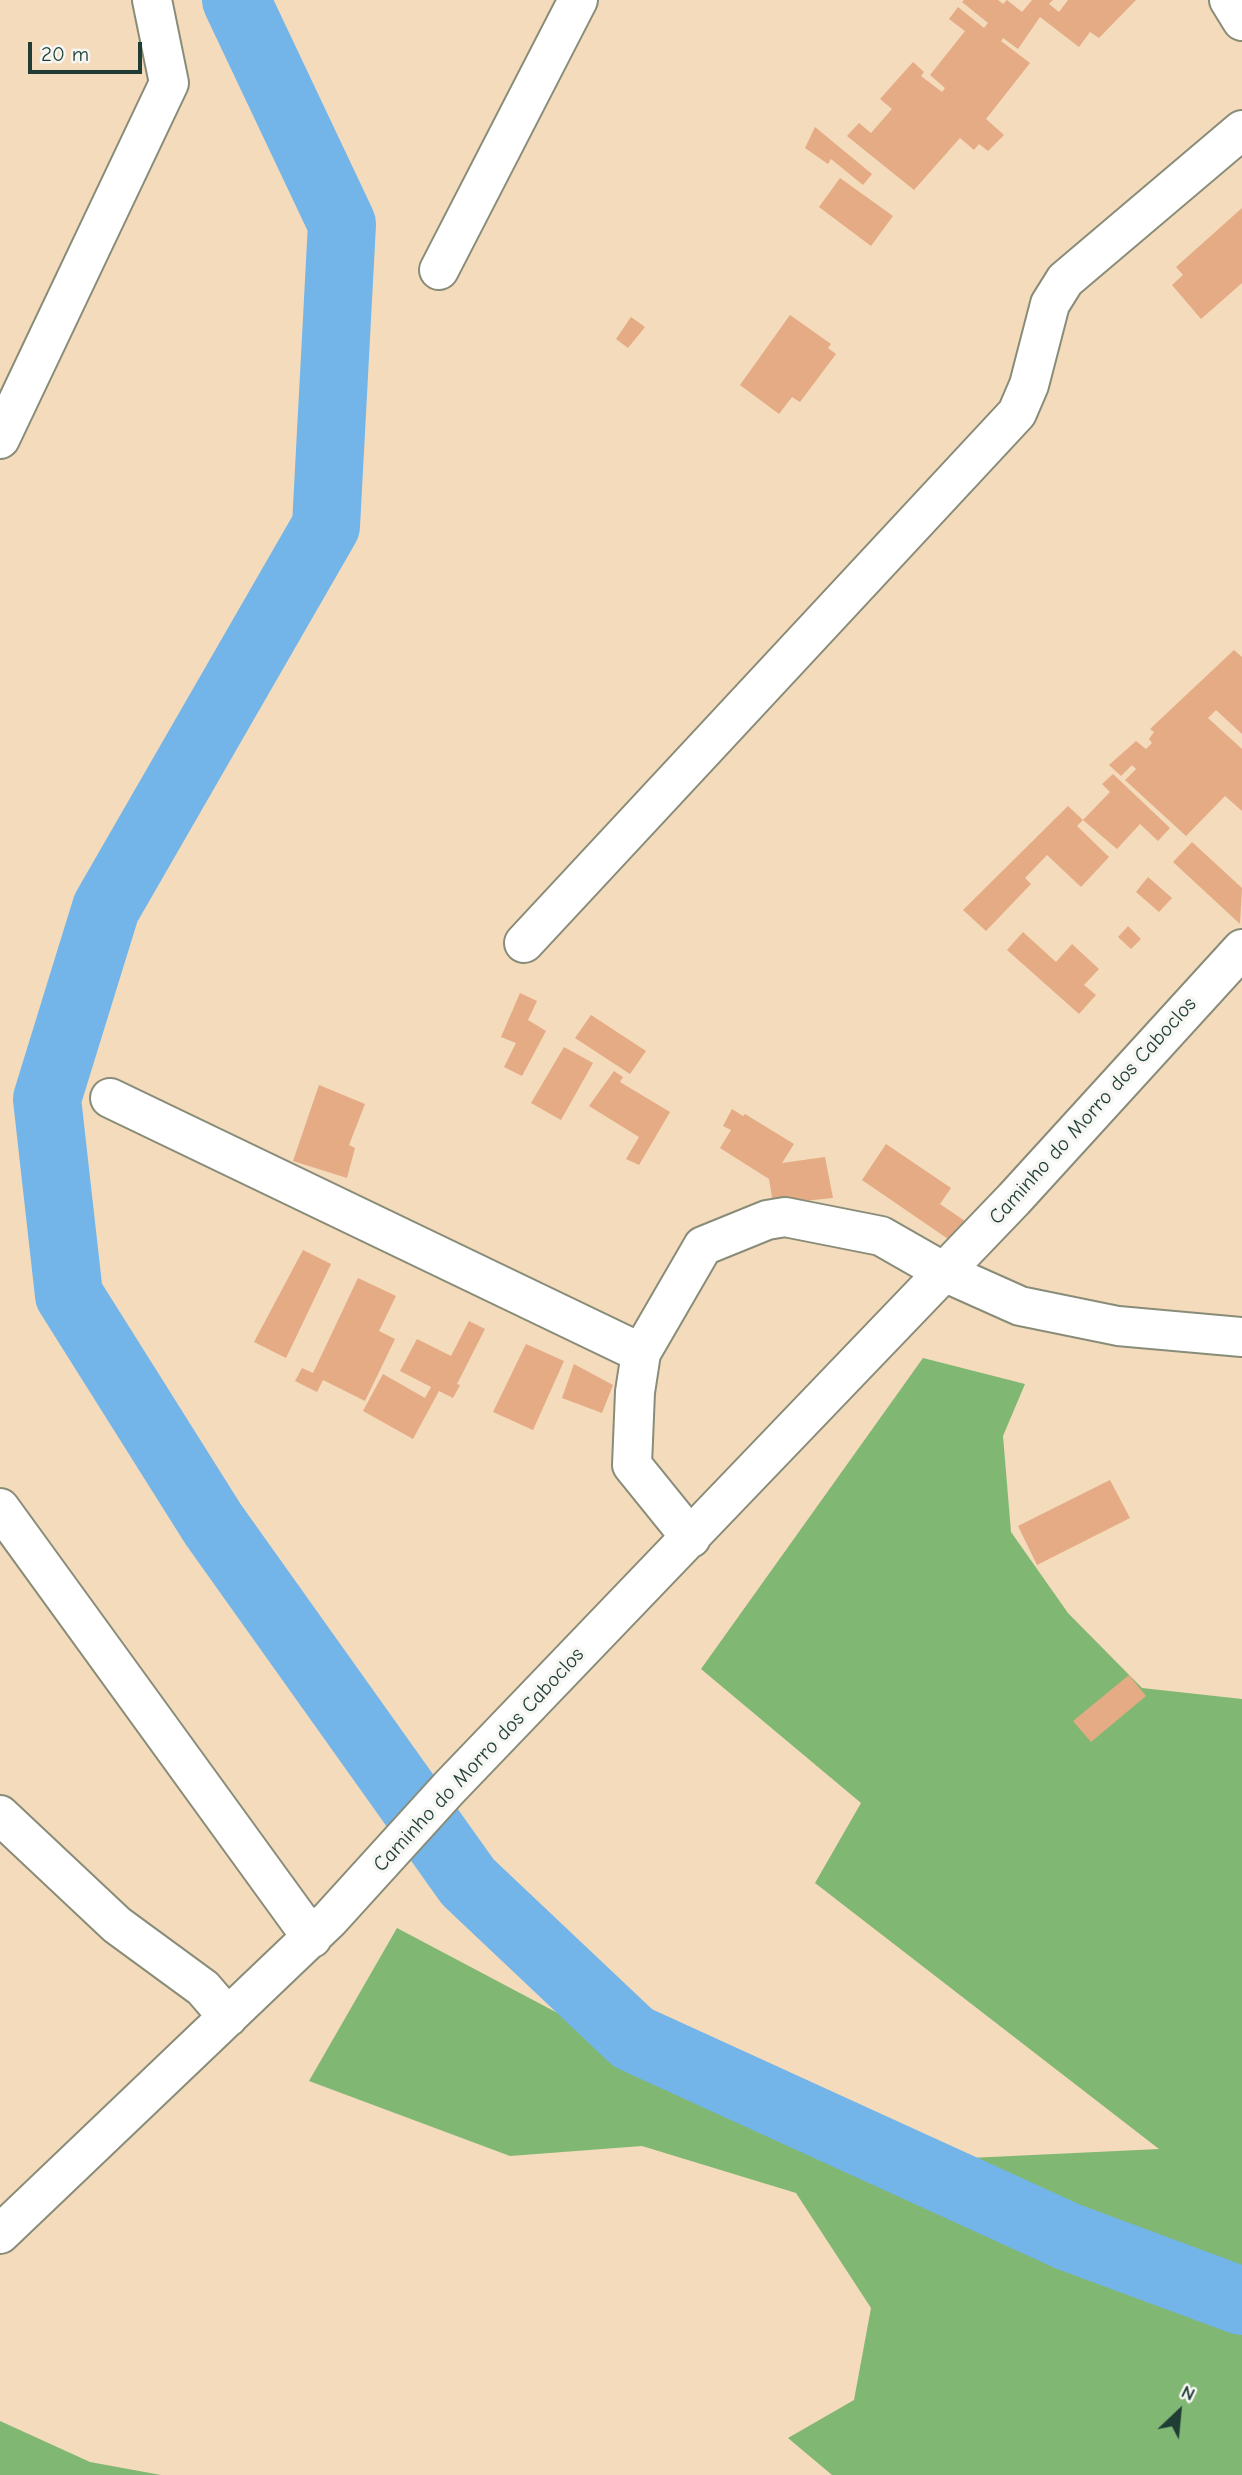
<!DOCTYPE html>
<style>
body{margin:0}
#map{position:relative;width:1242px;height:2475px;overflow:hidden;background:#f3dbbc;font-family:"Comic Neue",sans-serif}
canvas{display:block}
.north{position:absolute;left:1144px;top:2377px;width:70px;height:70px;-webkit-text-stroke:5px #f6f6f2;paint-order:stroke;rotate:26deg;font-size:19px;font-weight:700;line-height:28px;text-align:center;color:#1f3d34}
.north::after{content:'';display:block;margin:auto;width:24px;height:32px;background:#1f3d34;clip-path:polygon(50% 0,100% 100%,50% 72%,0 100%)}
.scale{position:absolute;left:28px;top:42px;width:114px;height:32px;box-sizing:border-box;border:4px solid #1f3d34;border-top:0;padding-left:9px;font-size:21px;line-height:24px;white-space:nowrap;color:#1f3d34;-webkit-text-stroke:5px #f6f6f2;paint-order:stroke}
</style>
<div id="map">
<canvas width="1242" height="2475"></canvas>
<div class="north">N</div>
<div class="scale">20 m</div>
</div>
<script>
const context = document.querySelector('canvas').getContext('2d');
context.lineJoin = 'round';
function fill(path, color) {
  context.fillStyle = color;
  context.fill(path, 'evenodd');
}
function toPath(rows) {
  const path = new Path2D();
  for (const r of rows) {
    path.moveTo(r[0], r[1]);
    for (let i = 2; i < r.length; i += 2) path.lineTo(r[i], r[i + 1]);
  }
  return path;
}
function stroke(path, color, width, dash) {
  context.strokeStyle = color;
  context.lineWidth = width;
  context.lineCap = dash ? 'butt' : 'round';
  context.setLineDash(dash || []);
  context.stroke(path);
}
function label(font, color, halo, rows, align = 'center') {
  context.font = font + ' "Comic Neue",sans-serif';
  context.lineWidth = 7;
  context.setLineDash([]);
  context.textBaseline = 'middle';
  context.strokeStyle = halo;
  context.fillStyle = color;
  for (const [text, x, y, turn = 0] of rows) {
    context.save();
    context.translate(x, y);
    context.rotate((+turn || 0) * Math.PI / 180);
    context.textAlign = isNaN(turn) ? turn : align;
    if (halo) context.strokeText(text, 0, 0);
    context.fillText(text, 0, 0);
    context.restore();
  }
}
const forest = toPath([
 [923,1358,1025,1384,1003,1436,1011,1532,1068,1613,1142,1688,1242,1699,1242,2475,832,2475,788,2438,854,2400,871,2308,796,2193,642,2146,510,2156,309,2081,397,1928,843,2164,1159,2149,815,1883,861,1803,701,1669],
 [0,2421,90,2462,161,2475,0,2475]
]);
const river = toPath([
 [236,0,342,224,326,526,106,908,47,1099,69,1295,213,1524,468,1882,633,2038,1069,2237,1242,2301]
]);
const building = toPath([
 [964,0,998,0,1003,4,1007,0,1022,12,1032,0,1053,0,1049,4,1059,12,1068,0,1136,0,1099,38,1090,32,1079,47,1040,17,1018,49,1003,38,1001,41,1030,63,986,119,1004,135,988,151,979,144,974,150,960,138,914,190,847,136,859,123,871,133,892,109,880,99,913,62,924,72,921,76,942,92,945,88,930,75,965,31,949,19,958,7,984,28,988,23,962,2],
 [815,127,872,174,863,185,831,159,828,164,805,148],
 [840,178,893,216,871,246,819,207],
 [1242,208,1242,283,1201,319,1172,285,1183,275,1176,267],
 [790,315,831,344,828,348,836,354,800,402,792,397,779,414,740,385],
 [631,317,645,327,628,348,616,339],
 [1234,650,1242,657,1242,734,1216,710,1208,718,1242,749,1242,811,1225,796,1186,836,1125,780,1136,769,1132,765,1121,776,1109,765,1136,741,1146,749,1152,743,1149,739,1154,732,1150,729],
 [1113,774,1170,828,1158,841,1140,824,1117,849,1083,820,1110,792,1102,784],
 [1068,806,1083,820,1077,826,1109,857,1081,887,1047,855,1025,878,1031,884,986,931,963,910],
 [1192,842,1242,888,1240,924,1173,862],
 [1148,877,1172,898,1159,912,1136,892],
 [1128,926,1141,939,1131,949,1118,937],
 [1023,932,1056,962,1072,944,1099,969,1084,985,1096,995,1079,1014,1007,950],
 [520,993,537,1001,528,1020,546,1031,522,1076,504,1067,516,1043,501,1037],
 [591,1015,646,1051,630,1074,575,1038],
 [564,1047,593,1063,561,1120,531,1103],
 [614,1071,623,1077,620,1082,670,1112,639,1165,626,1159,639,1137,589,1106],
 [319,1085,365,1104,349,1145,355,1148,347,1178,293,1161],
 [732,1109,743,1116,745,1114,794,1144,782,1163,825,1157,833,1198,773,1204,769,1179,720,1148,731,1130,723,1126],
 [886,1144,951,1188,940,1204,965,1221,951,1241,862,1180],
 [303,1250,331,1264,286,1358,254,1342],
 [358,1278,396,1296,379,1331,395,1339,365,1401,323,1380,317,1392,295,1381,302,1368,313,1373],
 [469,1321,485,1329,457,1384,460,1385,453,1398,439,1391,413,1439,363,1411,383,1374,425,1398,431,1387,400,1371,417,1339,451,1356],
 [526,1344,564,1361,533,1430,493,1412],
 [574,1364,613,1385,602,1413,562,1398],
 [1110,1480,1130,1518,1037,1565,1018,1526],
 [1129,1675,1146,1696,1091,1742,1073,1721]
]);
const minor = toPath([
 [439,270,578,0],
 [0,439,169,83,152,0],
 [524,943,1017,413,1029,385,1050,304,1065,280,1242,130],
 [110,1098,641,1353],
 [0,1508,312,1938],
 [691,1538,632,1465,635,1392,641,1353,703,1246,767,1220,785,1217,881,1236,944,1272,1020,1306,1118,1326,1242,1337],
 [0,1815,117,1925,203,1988,228,2017],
 [0,2234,330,1919,449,1788,1014,1199,1242,949]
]);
const tertiary = toPath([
 [1229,0,1242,21]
]);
const streetNames = [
 ["Caminho do Morro dos Caboclos",1093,1111,-48],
 ["Caminho do Morro dos Caboclos",479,1760,-47]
];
fill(forest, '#80b773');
stroke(river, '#73b5e8', 68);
fill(building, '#e4ab85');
stroke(minor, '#898c78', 42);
stroke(tertiary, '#898c78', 42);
stroke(minor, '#fff', 38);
stroke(tertiary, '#fff', 38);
label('21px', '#1f3d34', '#f6f6f2', streetNames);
</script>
